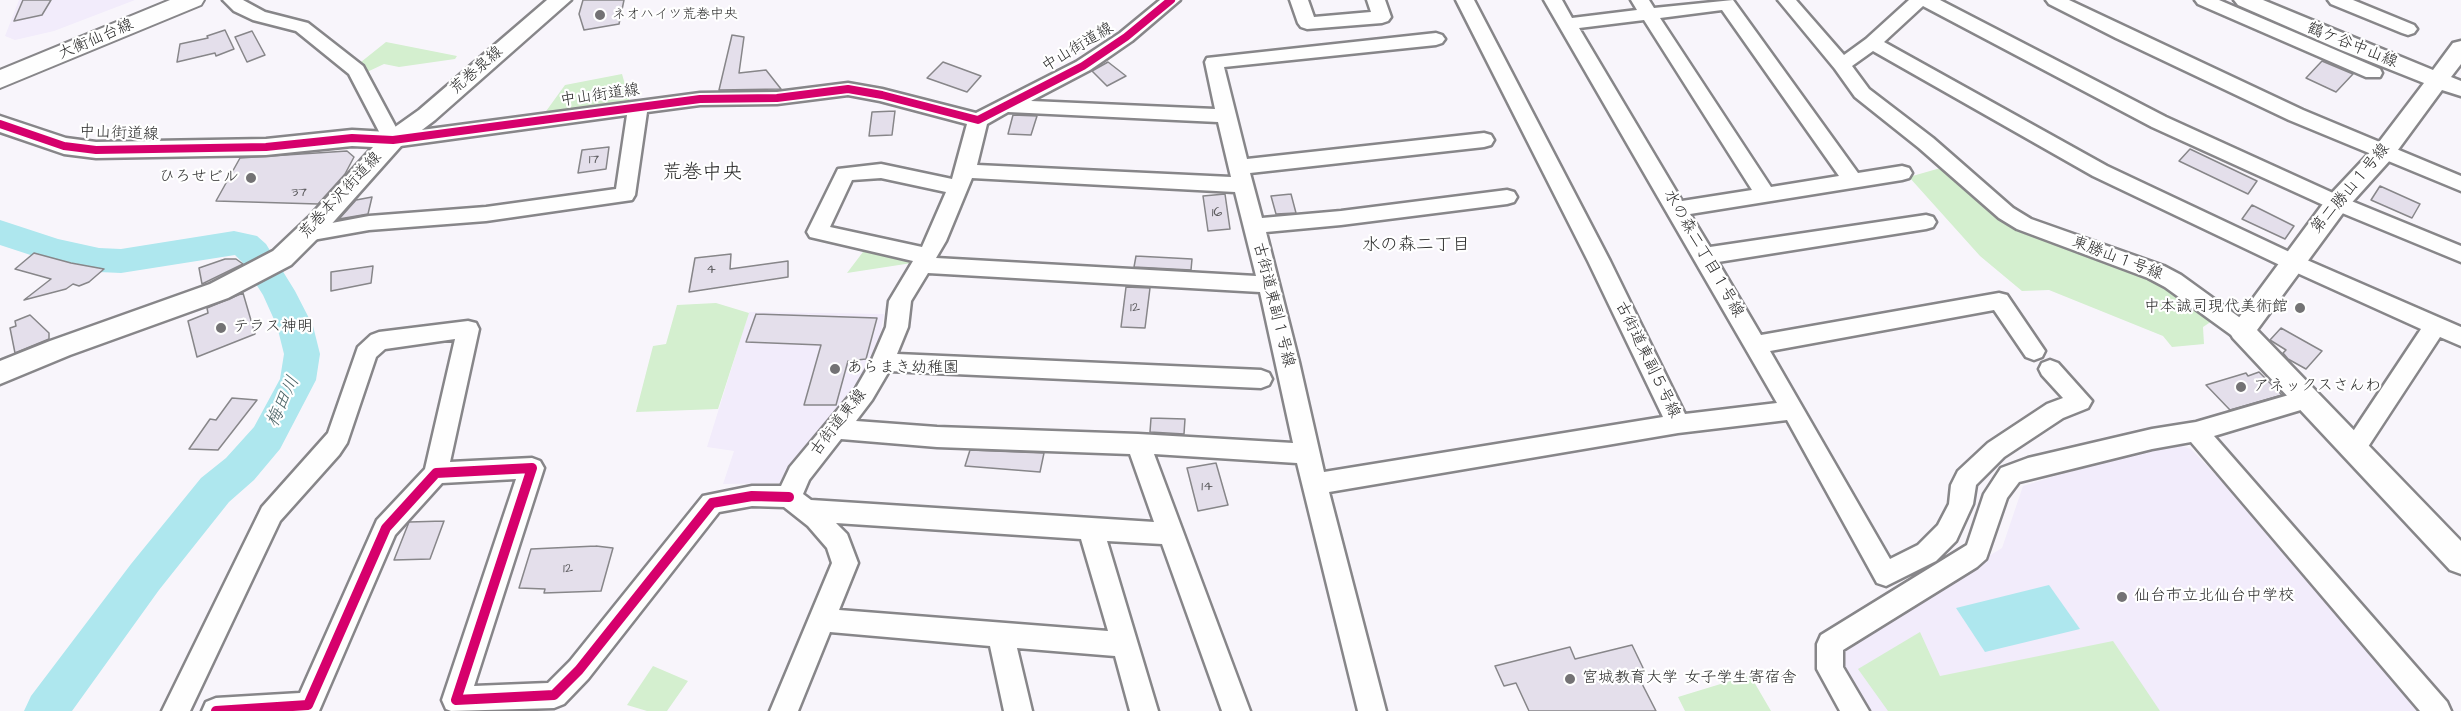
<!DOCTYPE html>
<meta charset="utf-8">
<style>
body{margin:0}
canvas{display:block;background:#f8f5fb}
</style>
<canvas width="2461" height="711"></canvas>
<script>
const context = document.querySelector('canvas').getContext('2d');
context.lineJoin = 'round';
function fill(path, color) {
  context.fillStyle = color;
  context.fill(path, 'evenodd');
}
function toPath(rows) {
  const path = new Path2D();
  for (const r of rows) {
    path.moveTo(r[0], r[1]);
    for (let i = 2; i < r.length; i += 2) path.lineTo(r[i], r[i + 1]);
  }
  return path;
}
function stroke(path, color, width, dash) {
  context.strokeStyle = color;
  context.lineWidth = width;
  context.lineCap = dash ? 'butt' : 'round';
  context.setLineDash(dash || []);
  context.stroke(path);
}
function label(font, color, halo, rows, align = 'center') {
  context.font = font + ' "Architects Daughter","Klee One",sans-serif';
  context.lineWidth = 4.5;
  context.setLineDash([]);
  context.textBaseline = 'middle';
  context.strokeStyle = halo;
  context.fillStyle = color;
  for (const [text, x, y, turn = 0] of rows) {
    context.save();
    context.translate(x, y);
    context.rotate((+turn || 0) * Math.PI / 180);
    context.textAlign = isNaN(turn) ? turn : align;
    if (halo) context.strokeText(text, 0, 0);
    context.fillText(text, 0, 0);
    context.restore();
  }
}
const built = toPath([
 [19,0,135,0,54,31,15,40,5,36],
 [749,312,884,314,876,358,784,483,723,484,734,451,707,447],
 [2167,441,2191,449,2272,534,2418,711,1863,711,1838,678,1840,647,2002,548,2023,486]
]);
const green = toPath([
 [386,42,457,56,455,59,399,67,384,64,367,72,361,62],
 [622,74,630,102,544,114,565,85],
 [1944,167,2011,224,2040,238,2157,282,2212,321,2203,327,2204,344,2172,347,2163,336,2049,290,2022,291,1980,256,1909,177],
 [866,248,907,258,912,263,847,273],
 [716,303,749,313,718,409,636,412,653,346,666,344,677,305],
 [1920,632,1940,676,2113,641,2160,711,1888,711,1858,669],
 [653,666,688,681,667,711,647,711,627,705],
 [1750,675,1771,711,1685,711,1678,697]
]);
const water = toPath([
 [2049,585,2080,629,1985,652,1956,608]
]);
const river = toPath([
 [0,220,58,239,99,248,121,249,234,231,257,236,266,244,295,291,313,326,320,354,316,380,280,449,254,480,229,502,159,590,72,711,24,711,31,696,131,564,201,478,226,458,254,427,280,379,284,354,277,326,263,295,242,262,235,255,121,273,99,272,55,263,0,245,0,220]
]);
const building = toPath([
 [23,0,51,0,42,15,14,21,23,0],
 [583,0,624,0,619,24,584,30,579,14,583,0],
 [225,30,234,49,216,56,215,53,177,62,180,44,208,38,207,36,225,30],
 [252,31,265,55,247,62,235,37,252,31],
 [732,35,744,37,739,73,766,70,781,89,719,90,732,35],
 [2322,61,2353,74,2336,92,2306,78,2322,61],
 [943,62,981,76,967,92,927,78,943,62],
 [1108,62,1126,76,1107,86,1092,71,1108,62],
 [895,111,892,135,869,136,872,112,895,111],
 [1013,115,1037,116,1031,135,1008,134,1013,115],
 [609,147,606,169,578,173,582,150,609,147],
 [2190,149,2257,181,2248,194,2179,161,2190,149],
 [347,151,354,157,345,174,318,204,216,201,240,158,347,151],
 [2380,186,2420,204,2412,218,2371,200,2380,186],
 [1225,194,1230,229,1208,231,1203,196,1225,194],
 [1291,194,1296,213,1276,214,1271,196,1291,194],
 [372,197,368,214,339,219,356,200,372,197],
 [2252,205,2294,226,2285,239,2242,219,2252,205],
 [34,253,71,263,104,269,89,282,79,286,73,284,66,289,24,300,51,279,15,269,34,253],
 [731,254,730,269,788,261,788,277,689,292,695,258,731,254],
 [1136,256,1192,259,1191,270,1134,267,1136,256],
 [225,259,236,259,243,264,202,284,199,268,225,259],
 [373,266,371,283,331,291,331,272,373,266],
 [1126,287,1150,288,1145,328,1121,327,1126,287],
 [243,293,255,334,197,357,188,321,208,313,207,308,243,293],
 [756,314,877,318,866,359,848,361,836,405,804,405,821,345,746,342,756,314],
 [30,315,49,333,49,339,15,353,10,328,16,326,15,321,30,315],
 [2281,328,2322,351,2306,369,2288,359,2283,353,2286,350,2270,340,2281,328],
 [2259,372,2282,395,2230,410,2206,385,2246,373,2248,376,2259,372],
 [232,398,257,400,218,450,189,449,210,419,216,420,232,398],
 [1151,418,1185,419,1184,434,1150,432,1151,418],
 [970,450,1044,453,1040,472,965,466,970,450],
 [1216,463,1228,505,1198,511,1187,468,1216,463],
 [444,521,430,559,394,560,409,522,444,521],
 [596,546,613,548,601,591,544,593,545,589,519,588,531,549,596,546],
 [1632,645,1645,672,1637,674,1656,711,1529,711,1516,683,1504,686,1495,666,1570,647,1575,659,1632,645]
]);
const minor = toPath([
 [223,0,243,0,265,12,308,23,363,66,399,133,700,93,777,92,848,83,882,89,976,113,1076,62,1120,33,1160,0,1180,0,1132,41,1090,70,1031,101,1215,109,1205,62,1207,58,1436,33,1442,35,1445,39,1442,43,1436,45,1224,67,1247,159,1484,133,1491,135,1494,140,1491,145,1484,147,1250,173,1262,218,1341,211,1507,190,1514,192,1517,197,1514,202,1507,204,1341,225,1266,232,1299,362,1324,472,1663,417,1588,261,1456,0,1474,0,1610,261,1685,414,1777,403,1544,0,1562,0,1572,18,1637,10,1631,0,1649,0,1654,8,1733,0,1858,173,1902,166,1909,168,1912,173,1909,178,1902,180,1690,214,1710,247,1926,215,1933,217,1936,222,1933,227,1926,229,1718,262,1761,335,1999,293,2007,295,2045,351,2042,357,2034,360,2026,357,1994,310,1770,351,1890,559,1918,545,1938,525,1949,504,1951,485,1958,471,1988,443,2047,404,2063,398,2042,375,2039,369,2042,363,2050,360,2058,363,2092,401,2088,408,2063,418,2004,457,1976,485,1973,504,1956,541,1936,561,1886,586,1877,583,1787,420,1678,433,1329,492,1386,711,1358,711,1297,463,1154,454,1250,711,1222,711,1162,544,1107,541,1158,711,1130,711,1115,656,1017,648,1032,711,1004,711,990,646,830,632,798,711,770,711,832,563,827,548,808,526,784,507,752,506,719,512,588,679,564,704,554,708,451,711,446,709,442,700,516,479,442,483,395,535,319,711,202,711,206,702,216,698,300,693,377,520,425,469,455,339,385,349,376,357,347,443,339,455,280,521,190,711,162,711,262,507,328,433,358,347,371,335,379,332,468,321,476,323,479,329,450,462,532,458,540,461,544,468,474,686,548,683,570,661,703,496,752,486,781,486,790,467,856,388,871,362,886,327,889,301,913,261,810,237,807,232,838,169,881,164,952,179,967,124,880,101,848,95,777,104,700,105,647,112,635,195,632,200,486,221,369,230,307,241,300,239,297,234,300,229,369,216,486,207,616,189,627,115,393,147,386,145,349,74,296,31,253,20,234,11,223,0],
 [1722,10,1839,176,1771,187,1660,18,1722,10],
 [1644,20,1752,190,1682,201,1579,28,1644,20],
 [1008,112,1218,122,1231,177,977,165,987,124,1008,112],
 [881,178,946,192,922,247,830,227,852,180,881,178],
 [972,178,1235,192,1256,276,936,258,946,241,972,178],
 [928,273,1260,292,1293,443,1138,434,937,427,856,421,872,400,889,371,1261,388,1269,385,1272,379,1269,373,1261,370,897,354,908,327,911,301,928,273],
 [841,439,937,447,1130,454,1154,522,811,500,803,494,809,480,841,439],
 [836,523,1081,539,1108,631,839,610,858,563,847,534,836,523],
 [1290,0,1308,0,1314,17,1371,12,1367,0,1385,0,1391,17,1388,21,1382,23,1307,29,1301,27,1298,23,1290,0],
 [1778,0,1796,0,1844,55,1866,39,1909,0,1940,0,2166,117,2344,198,2461,246,2461,262,2330,208,2152,127,1923,6,1884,42,2107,166,2300,257,2461,327,2461,346,2440,337,2362,456,2354,459,2346,456,2342,449,2346,442,2421,329,2284,267,2093,176,1873,51,1852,66,1869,89,1933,138,2013,208,2031,219,2164,266,2181,275,2250,325,2253,331,2250,337,2242,339,2234,337,2165,287,2148,278,2017,229,1999,218,1919,148,1855,97,1835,69,1778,0],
 [2046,0,2069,0,2303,110,2461,176,2461,191,2289,120,2116,38,2049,4,2046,0],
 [2195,0,2219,0,2380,69,2382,73,2380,77,2366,77,2198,4,2195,0],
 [2328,0,2353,0,2414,25,2417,29,2414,33,2408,35,2402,33,2331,4,2328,0],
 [2306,390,2314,392,2318,399,2314,406,2214,436,2447,702,2451,711,2420,711,2191,442,2152,449,2019,482,2007,498,1986,559,1977,567,1843,650,1843,667,1869,711,1840,711,1817,669,1817,644,1821,635,1967,545,1984,494,2001,468,2028,458,2152,429,2196,422,2306,390]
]);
const tertiary = toPath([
 [547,0,571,0,435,120,401,146,328,228,291,265,228,298,70,355,0,384,0,361,50,341,210,284,273,251,310,216,373,147,352,146,266,155,96,158,64,154,0,132,0,116,66,138,96,142,266,139,352,130,388,132,419,110,547,0],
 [2234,0,2263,0,2433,70,2453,43,2461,41,2461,64,2451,77,2461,81,2461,96,2442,90,2392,158,2346,209,2257,330,2461,541,2461,574,2450,570,2233,338,2229,331,2328,197,2376,146,2424,83,2341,50,2238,5,2234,0]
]);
const secondary = toPath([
 [170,0,204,0,201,5,0,88,0,70,170,0]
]);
const cyclewayFar1 = toPath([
 [0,124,64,146,96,150,266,147,352,138,393,140,700,99,777,98,848,89,882,95,978,120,1083,66,1126,37,1171,0]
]);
const cycleway = toPath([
 [216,711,308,705,386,528,436,473,532,468,456,700,554,695,579,670,712,503,752,496,789,497]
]);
const markers = [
 [600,15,6,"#737274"],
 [251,178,6,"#737274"],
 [2300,308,6,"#737274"],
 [221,328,6,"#737274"],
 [835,369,6,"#737274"],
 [2241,387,6,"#737274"],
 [2122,597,6,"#737274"],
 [1570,679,6,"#737274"]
];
const farPoinames = [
 ["ネオハイツ荒巻中央",612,15]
];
const numberNames = [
 ["17",594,160],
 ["37",299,193],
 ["16",1217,213],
 ["4",711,270],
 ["12",1135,308],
 ["14",1207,487],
 ["12",568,569]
];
const streetNames = [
 ["大衡仙台線",96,40,-23],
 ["鶴ケ谷中山線",2352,46,22],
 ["中山街道線",1078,48,-31],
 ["荒巻泉線",477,71,-41],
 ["中山街道線",600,96,-8],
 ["中山街道線",119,134,2],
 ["第二勝山１号線",2351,189,-50],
 ["荒巻本沢街道線",341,196,-47],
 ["水の森二丁目１号線",1703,254,60],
 ["東勝山１号線",2117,259,21],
 ["古街道東副１号線",1273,305,76],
 ["古街道東副５号線",1647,360,64],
 ["古街道東線",839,423,-52]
];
const poiNames = [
 ["ひろせビル",239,178,"right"],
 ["中本誠司現代美術館",2288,308,"right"],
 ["テラス神明",233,328],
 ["あらまき幼稚園",847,369],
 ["アネックスさんわ",2253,387],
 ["仙台市立北仙台中学校",2134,597],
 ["宮城教育大学 女子学生寄宿舎",1582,679]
];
const neighbourhoodNames = [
 ["水の森二丁目",1416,246]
];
const waterNames = [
 ["梅田川",284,402,-65]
];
const quarterNames = [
 ["荒巻中央",702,174]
];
fill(built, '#f2ecfb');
fill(green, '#d4efcf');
fill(water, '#aee7ee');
fill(river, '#aee7ee');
fill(building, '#e4dfeb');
stroke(building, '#878689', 1.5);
stroke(minor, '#878689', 5);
stroke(tertiary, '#878689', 5);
stroke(secondary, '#878689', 4);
fill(minor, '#fefefe');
fill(tertiary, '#fefefe');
fill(secondary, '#fefefe');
stroke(cyclewayFar1, '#d6006c', 8);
stroke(cycleway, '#d6006c', 10);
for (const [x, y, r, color] of markers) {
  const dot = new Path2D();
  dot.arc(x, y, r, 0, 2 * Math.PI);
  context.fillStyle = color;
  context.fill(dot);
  stroke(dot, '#fff', 2);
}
label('14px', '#2b2b2b', '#fff', farPoinames, 'left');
label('14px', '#5a595c', null, numberNames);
label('16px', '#2b2b2b', '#fff', streetNames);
label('16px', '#2b2b2b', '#fff', poiNames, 'left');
label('18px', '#2b2b2b', '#fff', neighbourhoodNames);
label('italic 18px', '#496264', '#fff', waterNames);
label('20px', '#2b2b2b', '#fff', quarterNames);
</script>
